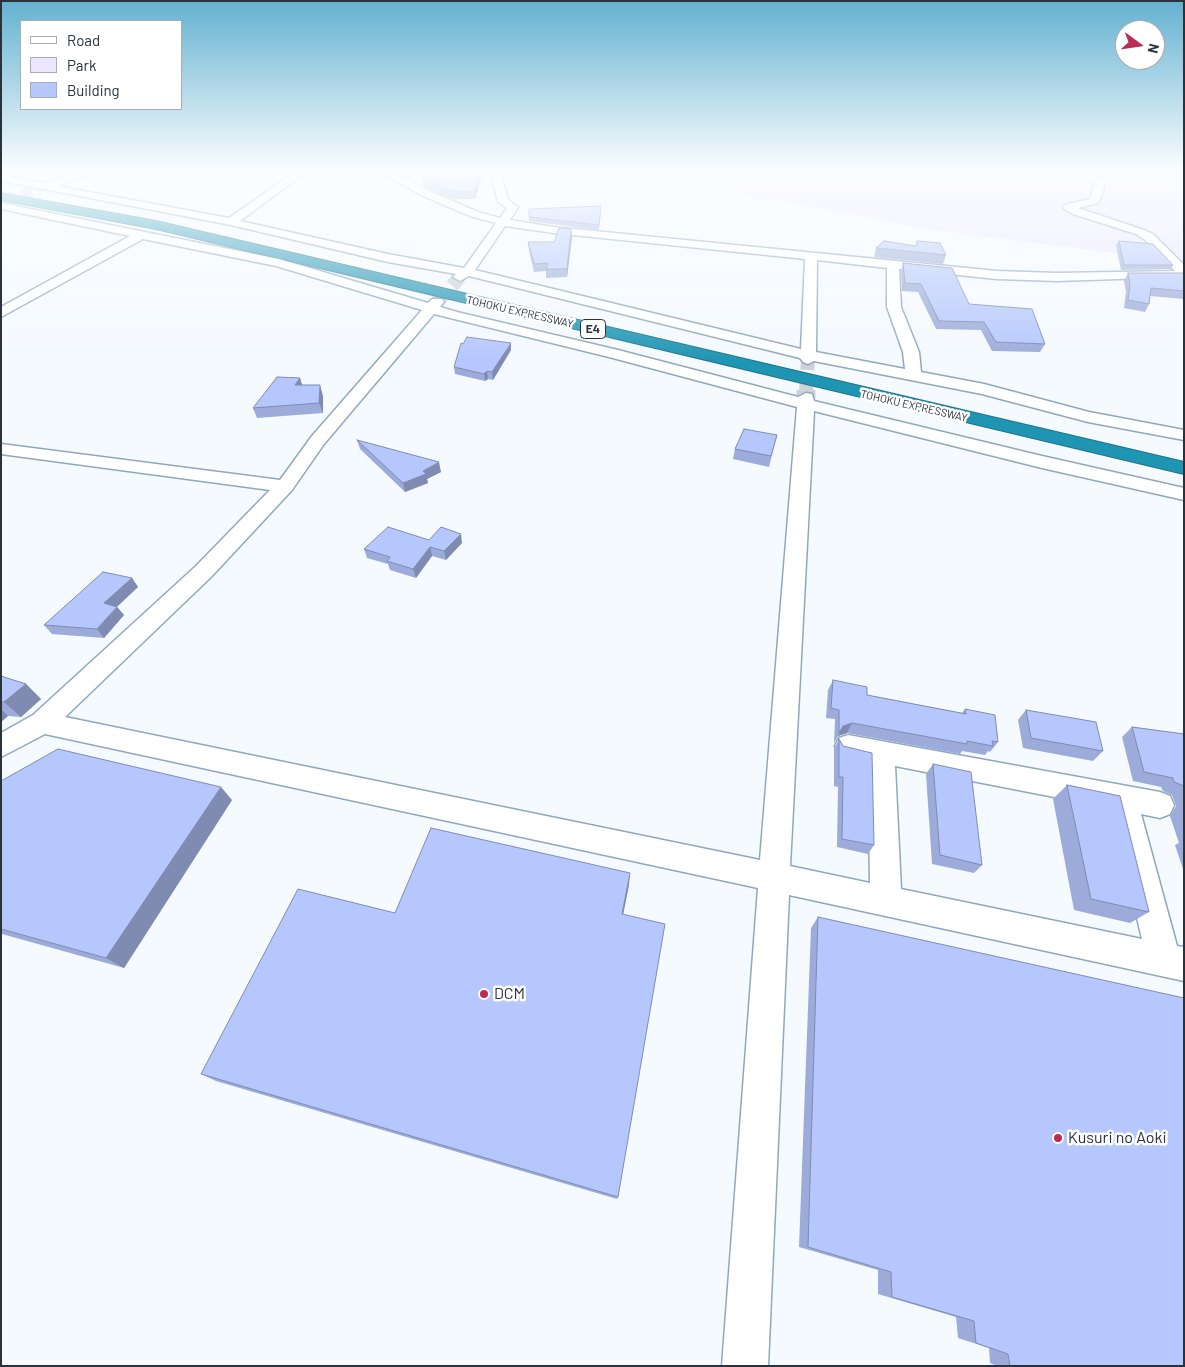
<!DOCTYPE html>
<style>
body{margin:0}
#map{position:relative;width:1185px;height:1367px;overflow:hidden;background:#f5faff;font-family:Barlow,sans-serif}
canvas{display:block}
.frame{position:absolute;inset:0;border:2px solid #28333c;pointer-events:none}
.legend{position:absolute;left:20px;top:20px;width:162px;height:90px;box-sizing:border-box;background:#fff;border:1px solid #a9adb1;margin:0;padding:6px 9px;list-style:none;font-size:15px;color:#28333c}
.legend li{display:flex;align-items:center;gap:10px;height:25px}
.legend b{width:25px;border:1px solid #a9adb1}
.north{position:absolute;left:1115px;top:20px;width:50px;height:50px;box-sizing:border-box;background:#fff;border:1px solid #a9adb1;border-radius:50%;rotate:104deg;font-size:14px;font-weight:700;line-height:20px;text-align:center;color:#28333c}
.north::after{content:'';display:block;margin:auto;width:18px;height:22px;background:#bb2b55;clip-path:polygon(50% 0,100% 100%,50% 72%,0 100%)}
</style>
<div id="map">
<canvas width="1185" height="1367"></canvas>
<div class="frame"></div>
<ul class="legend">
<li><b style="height:6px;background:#fff"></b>Road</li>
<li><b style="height:14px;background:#ece7ff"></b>Park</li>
<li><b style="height:14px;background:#b5c7fd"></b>Building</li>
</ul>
<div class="north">N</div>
</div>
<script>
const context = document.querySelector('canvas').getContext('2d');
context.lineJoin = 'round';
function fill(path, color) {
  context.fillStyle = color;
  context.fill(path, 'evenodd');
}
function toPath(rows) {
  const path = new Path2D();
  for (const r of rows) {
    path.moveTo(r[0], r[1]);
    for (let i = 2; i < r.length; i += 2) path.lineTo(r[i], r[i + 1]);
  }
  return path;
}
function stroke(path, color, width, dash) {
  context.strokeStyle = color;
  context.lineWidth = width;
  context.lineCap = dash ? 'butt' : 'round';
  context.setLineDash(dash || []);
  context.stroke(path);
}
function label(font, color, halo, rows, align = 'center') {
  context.font = font + ' Barlow,sans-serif';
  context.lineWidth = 5;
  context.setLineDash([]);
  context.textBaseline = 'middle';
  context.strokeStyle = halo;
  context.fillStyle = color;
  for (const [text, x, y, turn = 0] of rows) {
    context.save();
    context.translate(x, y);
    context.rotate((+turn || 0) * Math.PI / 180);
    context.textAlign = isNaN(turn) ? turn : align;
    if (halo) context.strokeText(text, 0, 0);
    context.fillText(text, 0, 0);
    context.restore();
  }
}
const green = toPath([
 [663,170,1184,170,1184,262,927,229,745,194]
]);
const minorTunnelFar2 = toPath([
 [6,201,40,189]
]);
const minorTunnelFar1 = toPath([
 [437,302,460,277],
 [806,392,808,359]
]);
const minorTunnel = toPath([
 [806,398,806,390]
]);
const minor = toPath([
 [85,170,98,170,57,186,229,218,298,170,309,170,240,221,388,254,464,268,496,223,470,216,421,195,380,172,379,170,390,170,429,191,478,212,500,218,507,208,498,202,490,170,500,170,508,200,518,207,510,220,554,227,997,271,1057,273,1175,271,1145,240,1136,234,1073,214,1064,209,1063,207,1064,205,1090,199,1095,183,1082,170,1092,170,1105,182,1102,195,1098,203,1078,208,1144,230,1153,234,1184,265,1184,279,1149,278,1057,281,997,279,899,269,901,307,919,352,921,372,984,384,1089,412,1184,430,1184,440,1088,422,982,394,814,361,808,364,803,362,800,358,469,276,460,281,453,277,456,274,388,262,231,225,1,181,1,175,44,183,85,170],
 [505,226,554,233,805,259,801,349,475,270,505,226],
 [817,260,887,268,887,307,903,352,905,369,816,352,817,260],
 [1,203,279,259,428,303,432,299,442,299,444,302,440,307,457,312,618,350,798,397,806,393,812,394,814,401,1042,456,1184,488,1184,500,1042,468,814,411,790,866,870,883,868,761,839,754,835,746,839,738,848,735,1160,792,1170,796,1174,805,1170,814,1160,818,1141,814,1177,946,1184,947,1184,981,789,895,768,1366,722,1366,758,888,45,734,1,757,1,733,33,715,196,566,270,490,1,454,1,444,280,480,312,436,422,310,276,266,143,239,1,317,1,307,130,236,1,209,1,203],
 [434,314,609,357,797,407,760,860,65,717,212,576,292,490,324,444,434,314],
 [895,766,1111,808,1142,939,901,889,895,766]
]);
const highway = toPath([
 [1,193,156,221,1184,462,1184,474,156,229,1,200,1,193]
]);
const wall = toPath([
 [427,170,481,170,482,175,475,199,452,199,423,186,422,178],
 [601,210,599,230,529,221,529,217],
 [571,229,572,237,567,277,546,278,546,271,534,272,529,250,528,242,554,242],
 [1119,241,1173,265,1171,269,1121,270,1116,245],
 [876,248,946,255,943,264,874,257],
 [903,263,969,304,1045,344,1040,352,992,351,981,330,936,329,918,292,902,291,901,271],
 [1128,273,1184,273,1184,299,1150,296,1149,304,1145,312,1124,308,1126,292,1124,281],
 [511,343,511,350,493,380,488,379,485,381,455,374,454,367],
 [300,378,302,385,323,396,323,413,257,418,253,408],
 [777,435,769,467,733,459,735,449],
 [357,440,441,472,427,479,428,483,405,492,360,449],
 [429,540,462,543,446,560,432,556,416,578,390,570,388,564,367,558,364,549],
 [132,578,138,587,117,607,124,615,104,638,52,634,44,625],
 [1,676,26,684,41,699,21,717,8,716,1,722],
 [833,680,867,695,962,713,965,709,998,742,990,752,988,751,985,755,962,751,960,754,847,733,838,736,834,743,835,719,826,718,828,690],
 [1026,710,1103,751,1093,761,1023,748,1018,720],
 [1132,727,1184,734,1184,872,1175,845,1179,843,1170,816,1176,806,1172,795,1163,791,1161,787,1133,781,1122,737],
 [839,739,874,845,868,854,837,847,838,787,834,786,834,749],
 [933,764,982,865,974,873,932,864,926,774],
 [1,781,232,800,124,968,2,934,1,935],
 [1067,785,1149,912,1130,923,1074,910,1053,799],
 [629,885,623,914,618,1197,617,1199,216,1081,201,1074,395,913],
 [818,917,1184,1366,997,1366,990,1363,989,1348,958,1338,956,1317,878,1294,878,1270,799,1247,811,928]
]);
const shadedWall = toPath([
 [481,170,482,175,475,199,474,192],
 [571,229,572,237,567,277,567,269],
 [511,343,511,350,493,380,492,372],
 [487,371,488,379,485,381,484,374],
 [300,378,303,388,295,385],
 [320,385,323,396,323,413,319,403],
 [439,462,441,472,427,479,428,483,405,492,403,483,423,471],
 [461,534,462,543,446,560,444,551],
 [430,547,432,556,416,578,413,569],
 [132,578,138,587,111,612,104,603],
 [117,607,124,615,104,638,97,629],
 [26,684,41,699,21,717,4,702],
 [1,709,8,716,1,722],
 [852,723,847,733,838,736,834,743,843,726],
 [221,787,232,800,124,968,106,958],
 [630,873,629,885,621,925,622,914]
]);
const building = toPath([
 [427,170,481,170,474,192,451,191,422,178,427,170],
 [601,206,599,225,529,217,529,209,601,206],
 [559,228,571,229,567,269,546,269,548,263,534,264,528,242,554,242,559,228],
 [884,241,916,246,917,241,940,243,946,255,876,248,884,241],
 [1119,241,1153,244,1173,265,1124,265,1119,241],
 [903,263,952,268,969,304,1032,309,1045,344,996,342,984,322,939,321,921,284,905,283,903,263],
 [1128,273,1184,273,1184,291,1151,288,1149,304,1128,300,1130,284,1128,273],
 [467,337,511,343,492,372,487,371,484,374,454,367,461,343,463,344,467,337],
 [277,377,300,378,295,385,320,385,319,403,253,408,277,377],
 [744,429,777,435,771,456,735,449,744,429],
 [357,440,439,462,423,471,426,474,403,483,357,440],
 [388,527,429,540,441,527,461,534,444,551,430,547,413,569,387,561,390,557,364,549,388,527],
 [103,572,132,578,104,603,117,607,97,629,44,625,103,572],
 [1,676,26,684,4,702,1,702,1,676],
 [833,680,867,687,867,695,966,714,965,709,995,715,998,742,992,741,993,746,967,741,967,744,852,723,843,726,839,733,839,710,831,708,833,680],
 [1026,710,1096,722,1103,751,1031,738,1026,710],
 [1132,727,1184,734,1184,786,1174,782,1173,778,1144,772,1132,727],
 [839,739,843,746,872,753,874,845,842,839,843,777,839,777,839,739],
 [58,749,221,787,106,958,1,929,1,781,58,749],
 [933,764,971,772,982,865,940,855,933,764],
 [1067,785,1120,796,1149,912,1091,899,1067,785],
 [431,828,630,873,622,914,665,924,618,1197,201,1074,298,889,395,913,431,828],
 [818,917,1184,998,1184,1366,1010,1366,1008,1354,976,1343,974,1321,892,1297,891,1272,808,1247,818,917]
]);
const markers = [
 [484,994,5,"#bb2b55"],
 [1058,1138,5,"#bb2b55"]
];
const farStreetnames = [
 ["TOHOKU EXPRESSWAY",520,312,13],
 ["TOHOKU EXPRESSWAY",914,406,13]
];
const shields = [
 [593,329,25]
];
const shieldNames = [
 ["E4",593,329]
];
const nearPoinames = [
 ["DCM",494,994],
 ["Kusuri no Aoki",1068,1138]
];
fill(green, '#ece7ff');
stroke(minorTunnelFar2, '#ccd2d8', 11, [11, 5.5]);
stroke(minorTunnelFar1, '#ccd2d8', 14, [14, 8]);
stroke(minorTunnel, '#ccd2d8', 19, [19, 9]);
stroke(minor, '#8fa8be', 3);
stroke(highway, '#22738a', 2);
fill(minor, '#fff');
fill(highway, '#1f95b4');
fill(wall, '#9cabda');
fill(shadedWall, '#7f8bb1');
fill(building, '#b5c7fd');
stroke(building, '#7f8bb1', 1);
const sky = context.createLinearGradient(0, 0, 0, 361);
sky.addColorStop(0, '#63b1d0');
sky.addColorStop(0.47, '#fafdff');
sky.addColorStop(1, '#fafdff00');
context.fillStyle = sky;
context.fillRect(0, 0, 1185, 361);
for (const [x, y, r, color] of markers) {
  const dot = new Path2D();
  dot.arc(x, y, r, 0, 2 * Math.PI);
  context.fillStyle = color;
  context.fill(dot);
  stroke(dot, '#fff', 2);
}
label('11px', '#28333c', '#fff', farStreetnames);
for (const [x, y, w] of shields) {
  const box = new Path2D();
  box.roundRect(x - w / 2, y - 9.5, w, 19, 4);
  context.fillStyle = '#fff';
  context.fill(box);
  stroke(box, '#28333c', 1);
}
label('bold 12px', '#28333c', null, shieldNames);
label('16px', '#28333c', '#fff', nearPoinames, 'left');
</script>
